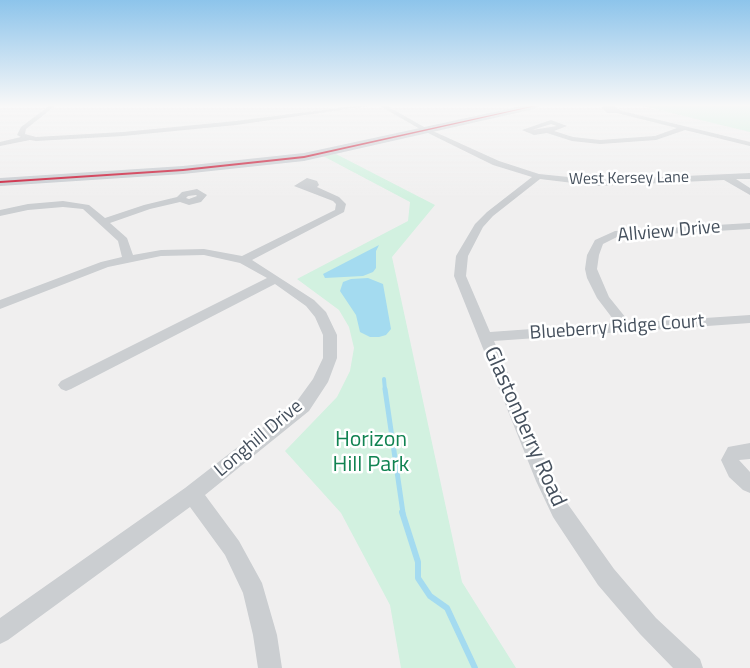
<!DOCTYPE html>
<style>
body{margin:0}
canvas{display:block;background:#f0efef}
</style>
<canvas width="750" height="668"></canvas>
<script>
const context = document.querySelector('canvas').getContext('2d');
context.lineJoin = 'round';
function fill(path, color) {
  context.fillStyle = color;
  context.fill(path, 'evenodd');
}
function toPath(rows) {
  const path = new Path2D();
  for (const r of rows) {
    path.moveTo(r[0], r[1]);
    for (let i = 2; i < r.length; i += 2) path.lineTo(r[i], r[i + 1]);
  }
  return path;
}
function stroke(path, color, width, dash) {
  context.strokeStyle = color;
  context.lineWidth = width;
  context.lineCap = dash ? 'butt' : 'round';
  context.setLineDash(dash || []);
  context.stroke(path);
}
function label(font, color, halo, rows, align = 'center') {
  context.font = font + ' "Titillium Web",sans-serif';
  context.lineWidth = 5;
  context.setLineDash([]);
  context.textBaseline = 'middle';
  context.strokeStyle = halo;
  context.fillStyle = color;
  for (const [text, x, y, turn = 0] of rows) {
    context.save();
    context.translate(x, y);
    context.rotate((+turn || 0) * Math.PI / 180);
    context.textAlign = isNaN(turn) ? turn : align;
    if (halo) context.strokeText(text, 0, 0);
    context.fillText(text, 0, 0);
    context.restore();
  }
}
const green = toPath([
 [643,106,750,106,750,132],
 [336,154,435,205,392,257,462,582,516,668,401,668,390,605,341,513,285,451,337,397,350,371,354,348,349,327,339,310,297,279,408,221,410,202,323,156]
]);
const water = toPath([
 [379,245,376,251,376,268,373,272,363,276,325,278,323,274],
 [368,278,383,284,391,329,386,335,379,337,370,337,360,332,356,315,340,291,343,282,351,279]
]);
const streamFar2 = toPath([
 [384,379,385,390]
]);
const streamFar1 = toPath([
 [385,389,403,513]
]);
const stream = toPath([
 [402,512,418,562,418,578,430,596,447,608,475,668]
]);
const minor = toPath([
 [49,106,55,106,26,129,25,134,36,137,123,132,236,121,354,106,368,106,236,125,123,136,36,141,30,140,0,146,0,142,21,137,17,135,21,127,49,106],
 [380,106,387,106,424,127,499,161,539,174,598,180,750,173,750,179,736,179,750,188,750,195,724,180,598,186,540,179,493,216,483,227,468,256,466,276,490,332,616,323,597,298,587,278,585,269,587,255,595,240,615,231,750,223,750,229,617,237,603,244,599,255,597,269,609,297,630,323,750,315,750,323,494,341,552,476,567,503,614,569,656,618,700,659,703,668,673,668,640,634,598,585,553,517,536,481,454,276,456,256,475,224,487,212,532,177,493,165,420,129,380,106],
 [604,106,614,106,622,111,750,142,750,146,685,130,656,140,600,144,572,141,547,133,534,135,522,130,551,120,567,126,554,131,573,137,600,140,655,136,677,128,617,113,607,113,601,108,604,106],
 [551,124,557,126,532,130,551,124],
 [307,178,317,181,319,185,317,187,339,197,346,204,344,212,252,260,314,300,326,312,337,335,337,358,328,382,309,411,205,495,239,541,262,583,277,635,282,668,258,668,253,635,243,593,225,555,190,507,8,640,0,644,0,618,185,488,297,401,313,379,323,358,323,335,315,317,306,306,275,284,71,389,66,391,61,389,58,385,61,381,267,278,240,263,204,255,161,256,108,267,0,309,0,300,101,262,122,257,118,241,83,209,63,207,28,210,0,216,0,210,28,204,63,201,89,205,105,218,144,205,177,197,182,192,197,189,207,195,201,202,189,205,180,202,150,209,110,223,127,238,133,255,161,250,204,249,242,256,335,210,336,204,333,201,294,186,307,178],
 [188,196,196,195,197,196,189,199,186,198,188,196],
 [750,443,750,459,739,460,750,472,750,493,743,490,729,477,721,460,728,447,750,443]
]);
const primary = toPath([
 [522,106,539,106,534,109,304,161,183,174,0,186,0,178,183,166,304,153,522,106]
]);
const bus1 = toPath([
 [532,106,536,106,304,158,183,171,0,183,0,181,183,169,304,156,532,106]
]);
const farStreetnames = [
 ["West Kersey Lane",629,179,-1]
];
const streetNames = [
 ["Allview Drive",669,232,-5],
 ["Blueberry Ridge Court",617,328,-4],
 ["Longhill Drive",259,439,-40]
];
const nearStreetnames = [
 ["Glastonberry Road",524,427,66]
];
const nearParknames = [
 ["Horizon",371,441],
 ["Hill Park",371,466]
];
fill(green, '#d2f1e0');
fill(water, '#a4dbf0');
stroke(streamFar2, '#a4dbf0', 4);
stroke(streamFar1, '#a4dbf0', 5);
stroke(stream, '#a4dbf0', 6);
fill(minor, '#cbced1');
fill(primary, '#c6cacf');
fill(bus1, '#c8102e');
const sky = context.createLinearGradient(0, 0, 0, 199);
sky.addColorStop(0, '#8dc4eb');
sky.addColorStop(0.53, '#f8f8f8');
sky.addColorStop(1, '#f8f8f800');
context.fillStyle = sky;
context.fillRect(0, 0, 750, 199);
label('16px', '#45505d', '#fff', farStreetnames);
label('19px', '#45505d', '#fff', streetNames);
label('22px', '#45505d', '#fff', nearStreetnames);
label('22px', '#118352', '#fff', nearParknames);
</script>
